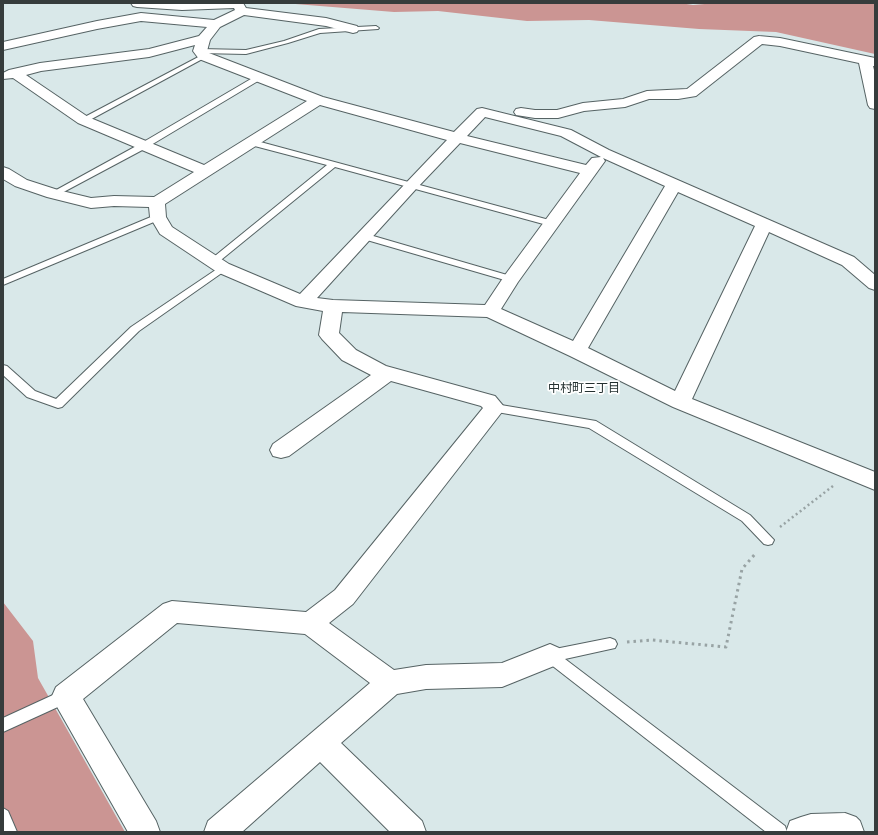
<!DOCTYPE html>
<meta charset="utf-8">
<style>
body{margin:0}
#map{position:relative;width:878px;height:835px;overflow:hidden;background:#d9e8e9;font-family:"Libre Baskerville",serif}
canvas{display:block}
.frame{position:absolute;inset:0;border:4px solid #363c3c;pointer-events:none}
</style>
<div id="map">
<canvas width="878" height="835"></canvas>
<div class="frame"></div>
</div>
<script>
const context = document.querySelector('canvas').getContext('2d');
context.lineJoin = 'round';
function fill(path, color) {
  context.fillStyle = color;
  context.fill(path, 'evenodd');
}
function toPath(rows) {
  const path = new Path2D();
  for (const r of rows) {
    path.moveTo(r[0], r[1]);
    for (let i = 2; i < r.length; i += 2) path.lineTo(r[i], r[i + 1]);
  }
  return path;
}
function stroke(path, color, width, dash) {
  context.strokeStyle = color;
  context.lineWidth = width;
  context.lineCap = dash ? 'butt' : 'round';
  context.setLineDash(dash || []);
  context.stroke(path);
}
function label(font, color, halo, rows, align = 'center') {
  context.font = font + ' "Libre Baskerville","Noto Sans JP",serif';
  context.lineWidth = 3.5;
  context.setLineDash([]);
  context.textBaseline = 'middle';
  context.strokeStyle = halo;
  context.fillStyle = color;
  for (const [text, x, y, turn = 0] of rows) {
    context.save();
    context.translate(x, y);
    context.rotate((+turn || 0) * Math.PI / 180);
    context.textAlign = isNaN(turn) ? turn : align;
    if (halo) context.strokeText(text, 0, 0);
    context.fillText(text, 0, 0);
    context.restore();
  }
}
const forest = toPath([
 [283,3,680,3,693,5,716,3,875,3,875,54,776,32,699,29,589,20,527,21,438,11,394,12],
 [3,602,33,641,38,678,125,832,3,832]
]);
const pathFar1 = toPath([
 [780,527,833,486]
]);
const path = toPath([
 [627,642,652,640,726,647,742,569,756,553]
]);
const service = toPath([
 [376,26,379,28,378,29,320,33,288,43,246,54,200,53,197,51,200,49,246,50,284,41,319,29,376,26],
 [204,54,206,55,206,57,86,122,80,122,79,120,204,54],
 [256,76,262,76,263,78,146,148,56,196,50,196,49,194,140,144,256,76],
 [247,140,253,140,553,221,554,223,550,226,547,225,335,167,216,264,210,264,208,262,210,260,327,165,247,144,247,140],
 [158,214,162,217,161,219,3,285,3,279,158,214],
 [363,233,514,277,516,279,511,282,508,281,360,238,359,236,363,233],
 [223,265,226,266,228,268,226,270,139,331,62,407,58,408,27,397,3,375,3,365,7,366,35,391,56,399,131,327,223,265],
 [495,404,596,421,750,515,774,540,772,544,768,545,764,544,742,521,589,428,491,411,490,408,491,405,495,404],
 [610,638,615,640,617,644,615,648,565,659,785,826,787,832,766,832,545,660,543,656,545,652,550,650,610,638],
 [66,689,71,691,73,696,71,701,3,732,3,718,66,689],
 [3,808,8,811,17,832,3,832,3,808]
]);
const minor = toPath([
 [131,3,243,3,246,8,326,18,357,26,359,29,357,32,353,33,326,26,244,15,220,27,210,40,207,51,209,53,323,97,454,132,477,109,482,108,571,130,609,150,854,257,875,275,875,290,869,288,842,265,769,232,692,399,875,472,875,490,673,407,570,356,487,317,342,312,339,333,356,350,386,366,495,396,505,408,353,604,329,623,394,670,426,665,502,663,550,644,559,648,563,656,559,664,502,687,426,689,397,694,341,743,422,821,426,832,390,832,320,762,242,832,204,832,208,821,370,683,305,634,177,623,83,699,156,821,160,832,128,832,56,705,52,696,56,687,163,604,172,601,306,612,335,590,483,408,481,406,391,381,289,456,281,458,273,456,270,450,273,444,371,375,342,360,322,339,319,335,323,311,296,306,217,272,160,234,150,217,149,207,114,206,91,208,47,197,15,186,3,179,3,167,9,169,27,180,58,190,91,198,114,196,154,197,194,172,78,123,13,78,3,79,3,73,9,70,40,63,149,49,199,36,207,27,141,21,97,29,3,50,3,42,97,21,141,13,214,20,235,10,234,8,182,10,137,7,133,6,131,3],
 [195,45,193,51,199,59,307,101,204,165,88,117,26,75,41,71,149,57,195,45],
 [320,105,447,140,300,294,229,264,172,227,166,217,165,204,320,105],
 [485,117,561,136,601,157,592,158,586,165,467,136,485,117],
 [460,143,580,173,505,275,485,305,333,300,317,298,416,189,460,143],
 [603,158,665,186,573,341,501,309,518,282,605,161,603,158],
 [678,192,755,226,675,391,588,348,678,192],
 [759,36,780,38,875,58,875,66,873,66,875,74,875,109,870,108,868,105,859,63,780,46,762,44,696,96,678,99,649,99,625,107,584,111,558,118,535,118,516,115,514,112,516,109,521,108,535,110,557,110,583,103,623,99,647,91,687,89,754,37,759,36],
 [845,813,856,817,860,821,864,832,786,832,790,821,801,817,811,814,845,813]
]);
const neighbourhoodNames = [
 ["中村町三丁目",584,389]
];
fill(forest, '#cb9593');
stroke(service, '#566364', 2);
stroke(minor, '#566364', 2);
stroke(pathFar1, '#98a3a4', 2.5, [2, 3]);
stroke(path, '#98a3a4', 3, [2.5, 4]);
fill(service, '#fff');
fill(minor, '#fff');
label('12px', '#243030', '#fff', neighbourhoodNames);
</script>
